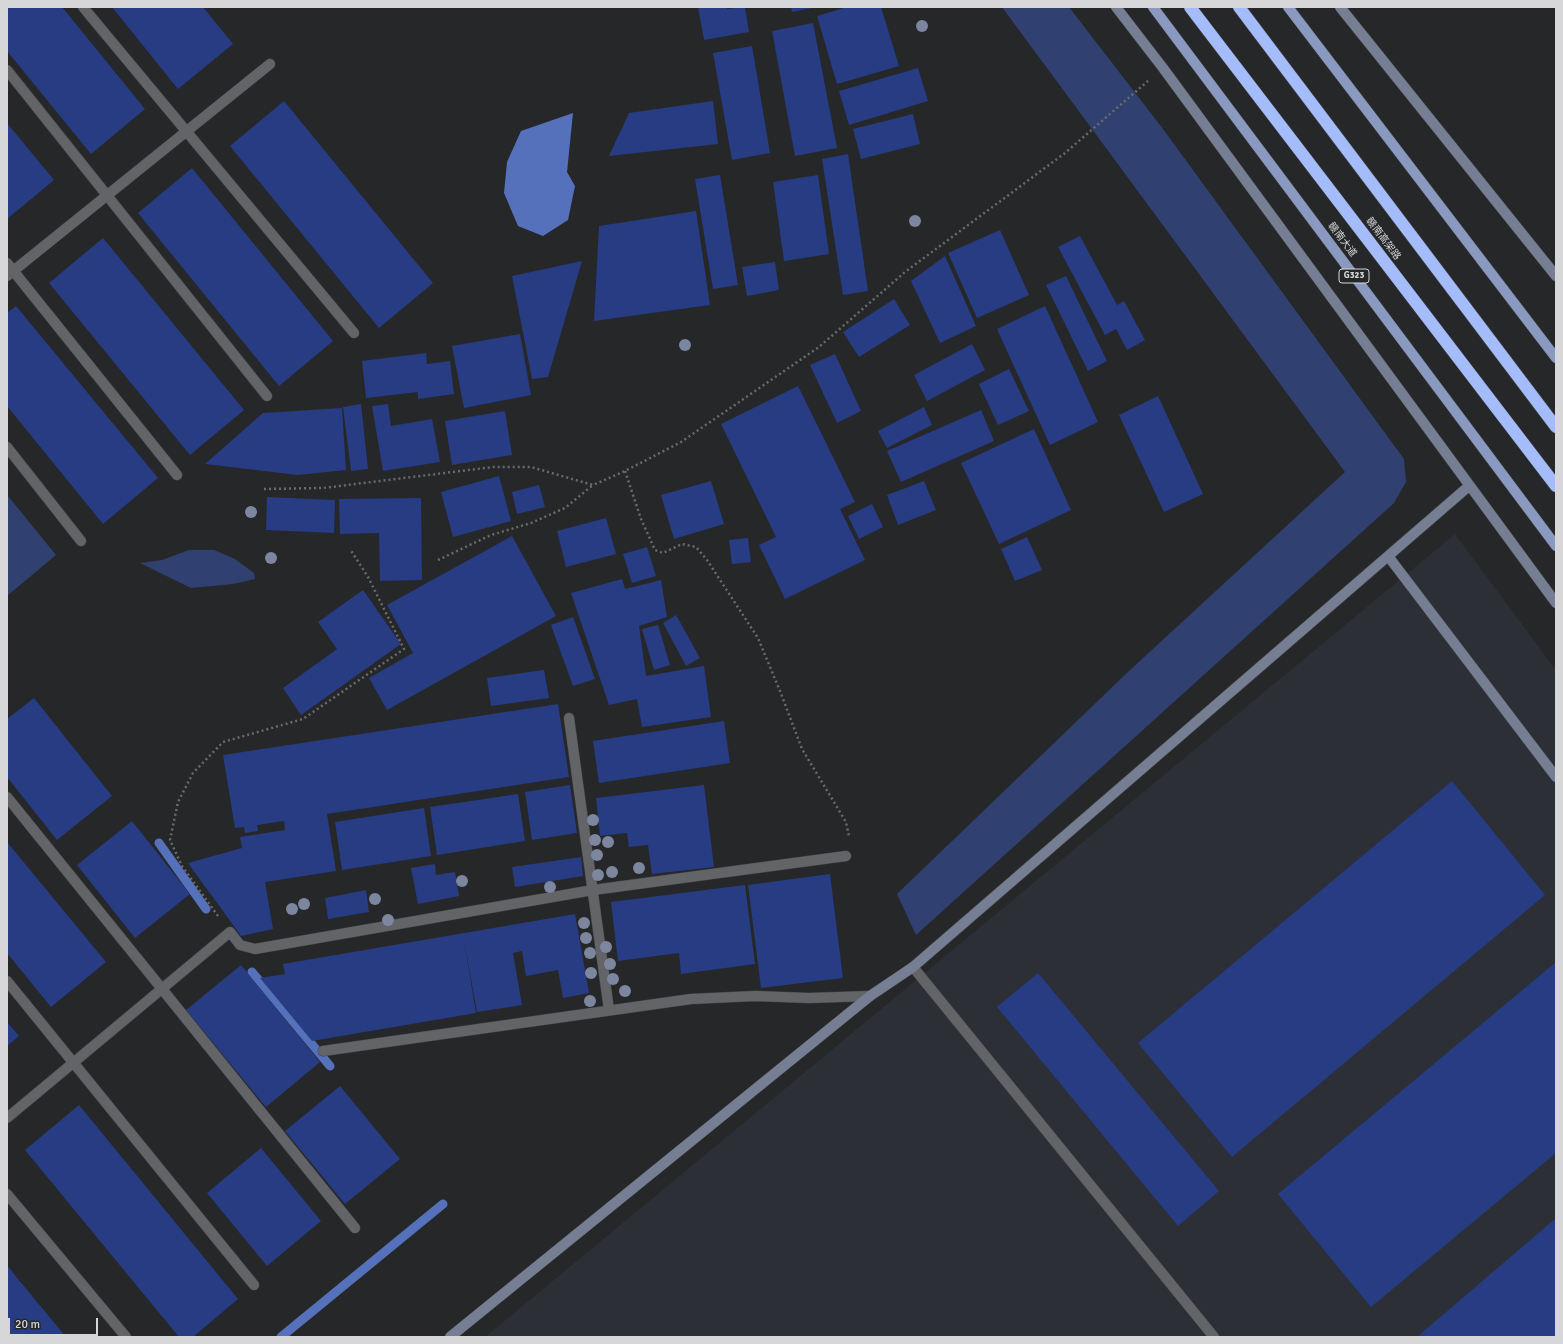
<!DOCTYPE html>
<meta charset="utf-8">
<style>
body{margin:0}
#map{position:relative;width:1563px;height:1344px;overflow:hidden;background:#262729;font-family:Signika,sans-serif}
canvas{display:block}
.frame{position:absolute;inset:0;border:8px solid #d7d7d9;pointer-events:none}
.scale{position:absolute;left:8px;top:1318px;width:90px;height:18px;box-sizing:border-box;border:2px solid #d7d7d9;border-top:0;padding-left:5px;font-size:12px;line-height:14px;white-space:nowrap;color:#d7d7d9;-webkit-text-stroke:3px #262729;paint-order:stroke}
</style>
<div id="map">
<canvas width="1563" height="1344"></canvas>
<div class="frame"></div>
<div class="scale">20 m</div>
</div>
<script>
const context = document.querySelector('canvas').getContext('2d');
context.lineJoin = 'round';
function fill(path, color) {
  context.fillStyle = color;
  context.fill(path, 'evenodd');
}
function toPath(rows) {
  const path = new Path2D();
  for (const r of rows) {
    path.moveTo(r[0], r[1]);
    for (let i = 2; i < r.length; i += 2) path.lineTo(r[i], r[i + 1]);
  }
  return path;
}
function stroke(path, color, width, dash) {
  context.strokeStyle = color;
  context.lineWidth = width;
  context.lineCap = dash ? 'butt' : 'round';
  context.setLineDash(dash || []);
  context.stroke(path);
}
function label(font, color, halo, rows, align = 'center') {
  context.font = font + ' Signika,"Noto Sans SC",sans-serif';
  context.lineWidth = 3.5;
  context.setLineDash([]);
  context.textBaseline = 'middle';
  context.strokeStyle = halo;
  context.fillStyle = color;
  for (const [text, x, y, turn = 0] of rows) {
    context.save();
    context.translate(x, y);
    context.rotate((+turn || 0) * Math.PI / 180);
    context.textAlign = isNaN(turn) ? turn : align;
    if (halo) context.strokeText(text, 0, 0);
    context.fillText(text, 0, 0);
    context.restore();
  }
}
const built = toPath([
 [1455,534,1556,670,1556,1337,485,1337]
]);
const green = toPath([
 [1002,7,1069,7,1163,129,1404,459,1406,482,1394,503,916,935,897,894,1129,671,1345,472],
 [8,496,56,555,7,596,7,497],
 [189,550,214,550,235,559,254,573,255,579,233,584,191,588,140,563,162,560]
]);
const water = toPath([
 [573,113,567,172,575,186,568,220,543,236,518,226,504,193,507,162,521,131]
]);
const stream = toPath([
 [159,843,206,909],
 [252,972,330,1066],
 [281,1337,443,1204]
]);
const building = toPath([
 [7,7,62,7,145,109,91,154,7,51],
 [112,7,203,7,233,44,178,89],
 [698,7,727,7,727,9,745,7,749,32,704,40],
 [791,7,812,7,812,8,792,12],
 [847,7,881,7,899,66,837,84,817,16],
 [813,23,837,148,795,156,772,31],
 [752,46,770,153,732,160,713,53],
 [918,68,928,101,849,125,839,91],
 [284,101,433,283,379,328,230,146],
 [713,101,718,144,609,156,629,113],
 [913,114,920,144,861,159,853,129],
 [7,123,54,180,7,219],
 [848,154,868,291,843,295,822,159],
 [192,168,333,341,279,386,138,213],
 [720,175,738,285,713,289,695,179],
 [818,175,829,254,784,261,773,182],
 [696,211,710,305,594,321,599,226],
 [1000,230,1029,295,977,318,948,253],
 [1080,236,1117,305,1124,301,1145,340,1127,350,1116,329,1105,335,1058,247],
 [103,238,244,410,190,455,49,283],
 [945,256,976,326,940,343,911,281],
 [582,261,548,377,532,379,512,276],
 [775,262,779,290,747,296,742,267],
 [1066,276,1107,361,1088,371,1046,285],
 [894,299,910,325,859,357,843,332],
 [16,306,158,478,103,524,7,406,7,313],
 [1045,306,1098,422,1050,445,997,329],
 [520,334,531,395,464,408,452,346],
 [972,344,985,370,927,401,914,375],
 [426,353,427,364,450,361,454,394,418,399,418,392,366,398,362,361],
 [835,354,861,411,837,423,810,365],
 [1009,369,1029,411,998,425,979,384],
 [798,386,855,502,840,509,865,560,785,599,759,545,776,537,721,424],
 [1158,396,1203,494,1164,512,1119,415],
 [361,404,368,469,351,471,343,407],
 [388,404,391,426,432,419,440,462,383,471,372,406],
 [924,407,932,425,887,448,878,431],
 [342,408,346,470,298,475,205,464,263,413],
 [981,410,994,441,901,482,887,451],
 [505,411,512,455,452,465,445,421],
 [1034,429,1071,510,999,544,961,463],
 [499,476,511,521,453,537,441,492],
 [711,481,724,524,674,539,661,495],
 [924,481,936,510,898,525,887,495],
 [539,485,545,507,517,514,512,492],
 [267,497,335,500,334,533,266,530],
 [421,498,422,580,380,581,379,533,340,534,339,499],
 [872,504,883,527,859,539,848,516],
 [606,518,616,554,566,567,557,531],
 [512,536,556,616,387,710,369,678,413,653,387,605],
 [1027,537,1042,570,1015,581,1001,549],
 [748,538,751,562,732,564,729,540],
 [647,547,656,576,632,583,623,554],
 [622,579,625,589,661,580,667,617,639,626,646,676,704,666,711,717,642,727,637,699,609,705,571,593],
 [363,590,401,644,301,715,283,688,337,649,318,622],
 [676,615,700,658,686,666,663,623],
 [573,617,595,679,573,686,551,625],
 [658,625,670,665,654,670,642,629],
 [544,670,549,698,491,706,487,678],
 [34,698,112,796,57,840,7,777,7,719],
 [558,704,569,777,327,814,336,871,265,882,273,929,241,936,188,863,242,848,240,837,285,830,284,821,257,825,258,831,245,833,244,827,235,828,223,755],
 [724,721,730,763,599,783,593,741],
 [1452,781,1545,895,1232,1157,1138,1043],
 [570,785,577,833,532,840,525,792],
 [704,785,714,867,652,874,648,845,629,847,627,833,600,836,596,798],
 [518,794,525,841,437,855,430,807],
 [424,808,431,856,342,870,335,822],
 [132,821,190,894,135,938,77,865],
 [7,842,106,962,51,1007,7,953],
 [581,857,583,876,515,887,512,867],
 [435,864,436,875,455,872,459,896,418,904,411,868],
 [830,874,843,978,761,988,748,885],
 [745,885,755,964,681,974,679,953,618,961,611,902],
 [366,890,369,912,328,919,325,898],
 [575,914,589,993,563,998,558,970,526,976,522,951,513,953,522,1005,477,1012,464,940,476,1013,312,1041,260,978,285,974,283,964],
 [1556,962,1556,1153,1371,1307,1278,1194],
 [241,965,320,1062,266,1107,186,1010],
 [1038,973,1219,1191,1178,1226,997,1007],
 [7,1022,19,1036,7,1046],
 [340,1086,400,1159,345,1204,285,1131],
 [79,1105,238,1299,193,1337,179,1337,25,1150],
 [261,1148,321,1221,267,1266,207,1193],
 [1556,1218,1556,1337,1417,1337],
 [7,1265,18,1279,66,1337,7,1337]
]);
const path = toPath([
 [625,471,641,519,655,550,663,553,682,544,696,547,707,560,758,638,780,691,802,749,846,822,849,836],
 [264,489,323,488,493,467,531,467,593,485,625,471,681,442,819,347,905,272,1065,153,1148,81],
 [438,560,491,535,531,523,565,508,593,485],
 [218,916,182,866,170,840,178,802,193,773,223,742,303,719,404,649,368,577,350,549]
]);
const lane = toPath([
 [83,7,354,333],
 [7,70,267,396],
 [7,263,177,475],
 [7,447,81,541],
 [7,797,355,1228],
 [7,981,254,1285]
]);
const street = toPath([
 [7,276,270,64],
 [569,718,609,1010],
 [913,967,1214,1337],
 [323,1051,691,999,755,996,809,998,870,996],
 [7,1118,230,932,240,945,255,949,593,890,846,856],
 [7,1194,126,1337]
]);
const secondary = toPath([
 [1116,7,1163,68,1556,603],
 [1340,7,1556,276],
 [1388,556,1556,777],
 [450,1337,870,996,913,967,1469,486]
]);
const primary = toPath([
 [1153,7,1556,546],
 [1288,7,1556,358]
]);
const highway = toPath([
 [1190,7,1556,486],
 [1239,7,1556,427]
]);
const trees = [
 [922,26],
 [915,221],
 [685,345],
 [251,512],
 [271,558],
 [593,820],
 [595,840],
 [608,842],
 [597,855],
 [639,868],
 [612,872],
 [598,875],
 [462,881],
 [550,887],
 [375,899],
 [304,904],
 [292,909],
 [388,920],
 [584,923],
 [586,938],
 [606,947],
 [590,953],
 [610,964],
 [591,973],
 [613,979],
 [625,991],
 [590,1001]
];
const shields = [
 [1354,276,30]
];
const shieldNames = [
 ["G323",1354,276]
];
const streetNames = [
 ["赣南高架路",1383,239,53],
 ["赣南大道",1342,240,53]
];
fill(built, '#2c2f36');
fill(green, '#304171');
fill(water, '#5671bc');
stroke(stream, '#5671bc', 9);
fill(building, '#273c83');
stroke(lane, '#434446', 11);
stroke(street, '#434446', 11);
stroke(secondary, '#434446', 11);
stroke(primary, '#434446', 11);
stroke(highway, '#434446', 13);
stroke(path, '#6a6b6d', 2.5, [2, 3]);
stroke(lane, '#636467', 10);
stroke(street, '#636467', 10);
stroke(secondary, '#767e93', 10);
stroke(primary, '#8a99bf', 10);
stroke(highway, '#a4bcfa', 12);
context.fillStyle = '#7c869e';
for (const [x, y] of trees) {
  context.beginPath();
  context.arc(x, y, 6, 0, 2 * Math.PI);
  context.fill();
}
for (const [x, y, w] of shields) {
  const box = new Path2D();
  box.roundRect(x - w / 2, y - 7, w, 14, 3);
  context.fillStyle = '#262729';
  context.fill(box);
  stroke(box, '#d7d7d9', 1);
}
label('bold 9px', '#d7d7d9', null, shieldNames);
label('10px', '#d7d7d9', '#262729', streetNames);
</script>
